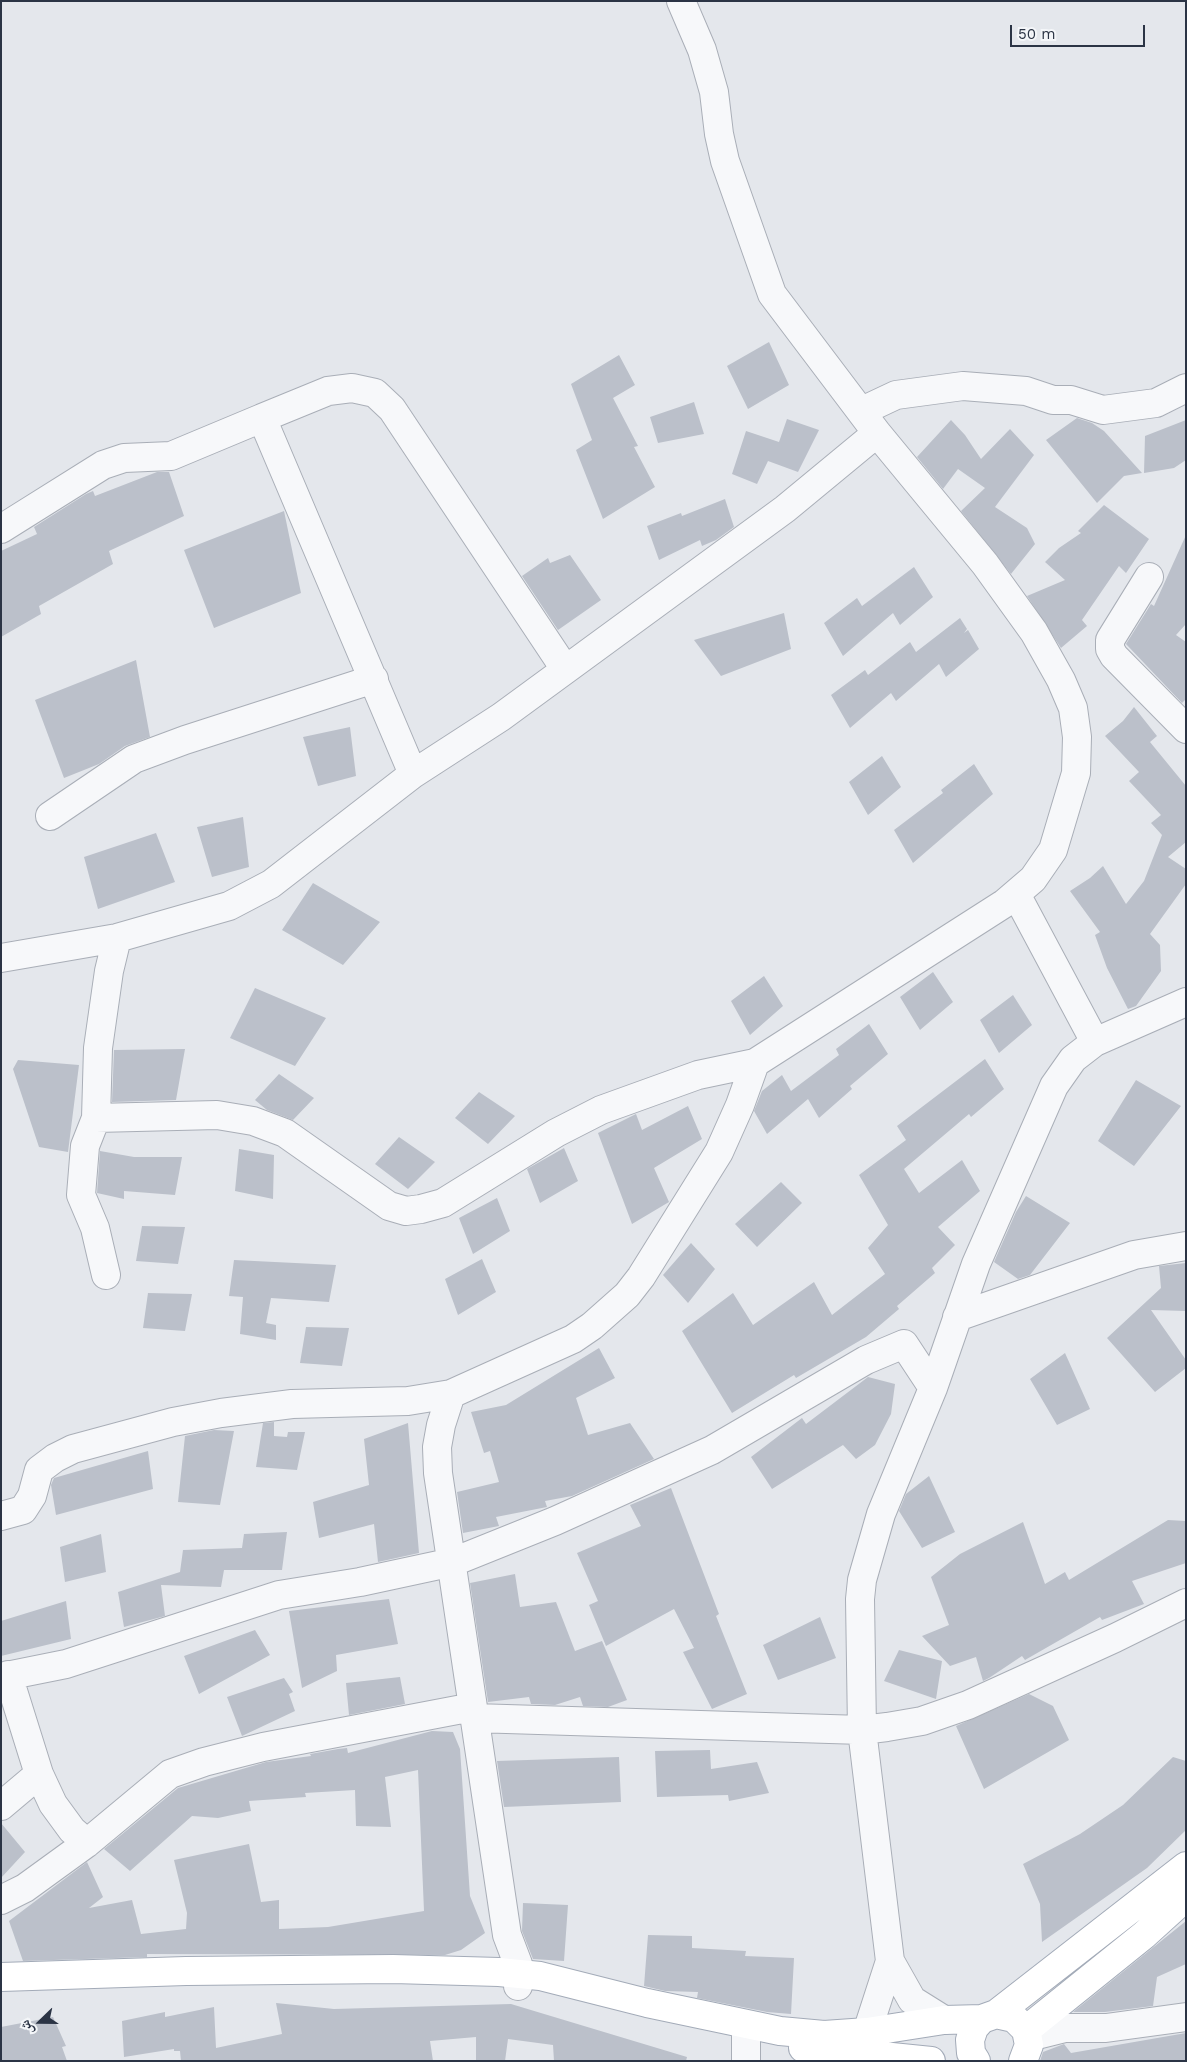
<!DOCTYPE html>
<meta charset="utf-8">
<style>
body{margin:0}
#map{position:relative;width:1187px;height:2062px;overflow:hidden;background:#e4e7ec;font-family:"Work Sans","Noto Naskh Arabic",sans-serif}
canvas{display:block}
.frame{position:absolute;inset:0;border:2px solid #2b3445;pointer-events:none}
.north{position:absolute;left:15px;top:1997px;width:50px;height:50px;-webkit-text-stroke:4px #f4f6f9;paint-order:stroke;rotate:248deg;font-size:14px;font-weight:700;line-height:20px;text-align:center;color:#2b3445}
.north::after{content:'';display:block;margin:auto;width:18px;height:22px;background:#2b3445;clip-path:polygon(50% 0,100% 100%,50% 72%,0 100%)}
.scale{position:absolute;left:1010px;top:25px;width:135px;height:22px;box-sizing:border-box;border:2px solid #2b3445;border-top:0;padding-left:6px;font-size:15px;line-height:18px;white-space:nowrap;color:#2b3445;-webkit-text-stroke:4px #f4f6f9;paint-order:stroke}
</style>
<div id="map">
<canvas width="1187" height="2062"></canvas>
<div class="frame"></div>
<div class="north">ش</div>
<div class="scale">50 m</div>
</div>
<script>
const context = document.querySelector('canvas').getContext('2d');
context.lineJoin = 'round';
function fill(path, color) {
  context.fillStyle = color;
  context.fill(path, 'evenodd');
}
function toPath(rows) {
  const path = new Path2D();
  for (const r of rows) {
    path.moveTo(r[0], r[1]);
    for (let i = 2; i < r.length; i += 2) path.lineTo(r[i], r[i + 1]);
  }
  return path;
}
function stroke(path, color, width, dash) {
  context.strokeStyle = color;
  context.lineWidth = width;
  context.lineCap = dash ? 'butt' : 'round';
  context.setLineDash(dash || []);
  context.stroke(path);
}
const building = toPath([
 [769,342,789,385,748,409,727,366],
 [619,355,635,385,613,398,638,446,634,447,655,487,603,519,576,450,592,440,571,384],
 [694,402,704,434,658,443,650,417],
 [1077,418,1092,423,1104,431,1142,473,1124,476,1097,503,1046,440],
 [787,419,819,430,798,472,768,461,757,484,732,474,746,431,779,442],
 [951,420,965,435,981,459,1010,429,1034,455,995,507,1027,528,1035,544,1011,574,961,511,985,488,958,469,943,489,917,457],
 [1186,420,1186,460,1174,468,1144,473,1145,436],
 [157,472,169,472,184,516,109,551,113,564,39,606,41,614,1,637,1,551,37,534,34,527,86,494,93,491,95,496],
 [725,499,734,527,716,540,702,546,700,540,659,560,647,526,681,513,682,516],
 [1104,505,1149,539,1126,573,1119,566,1082,620,1087,626,1061,648,1027,596,1065,580,1045,562,1059,548,1081,533,1078,531],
 [284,511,301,593,214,628,184,550],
 [1186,535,1186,624,1176,635,1186,642,1186,699,1182,703,1126,644,1151,604,1154,606],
 [570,555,601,600,558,630,522,576,548,558,550,563],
 [914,567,933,597,900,625,893,613,843,656,824,623,857,598,862,606],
 [784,613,791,649,721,676,694,640],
 [960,618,967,629,964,633,968,630,979,649,946,677,939,664,896,701,891,693,850,728,831,695,865,670,868,675,910,642,916,652],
 [136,660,150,737,125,746,99,764,64,778,35,700],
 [1134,707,1157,736,1150,742,1186,786,1186,842,1168,857,1186,869,1186,884,1150,934,1160,945,1161,971,1136,1006,1128,1009,1107,968,1095,935,1100,932,1070,891,1090,878,1103,866,1126,904,1144,881,1162,835,1151,823,1161,815,1129,781,1139,772,1105,736,1123,721],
 [350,727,356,776,318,786,303,737],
 [882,756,901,787,868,815,849,782],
 [974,764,993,794,913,863,894,830,943,793,941,790],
 [243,817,249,867,212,877,197,827],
 [156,833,175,882,98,909,84,857],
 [313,883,380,922,343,965,282,930],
 [933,972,953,1002,920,1030,900,997],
 [764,976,783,1006,750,1035,731,1001],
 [255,988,326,1018,295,1066,230,1038],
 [1013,995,1032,1025,999,1053,980,1020],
 [869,1024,888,1054,850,1086,852,1089,819,1118,808,1099,767,1134,754,1111,762,1091,782,1075,791,1091,839,1055,836,1049],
 [185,1049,176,1100,112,1102,114,1050],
 [985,1059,1004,1089,971,1117,969,1114,904,1169,919,1193,962,1160,980,1191,938,1227,955,1245,932,1268,935,1273,897,1306,899,1309,866,1337,796,1378,794,1375,732,1413,682,1331,733,1293,753,1325,814,1282,832,1315,885,1274,868,1248,888,1225,859,1175,906,1140,897,1126],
 [18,1060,79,1065,68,1152,39,1147,13,1069],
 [279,1074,314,1098,293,1120,267,1110,255,1100],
 [1136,1080,1181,1106,1134,1166,1098,1141],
 [479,1092,515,1116,488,1144,455,1118],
 [688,1106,702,1139,654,1168,669,1202,632,1224,598,1133,636,1114,642,1130],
 [399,1137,435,1162,408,1189,375,1164],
 [564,1148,578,1181,540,1203,527,1169],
 [239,1149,274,1155,273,1199,235,1191],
 [100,1151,134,1157,182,1157,175,1195,124,1191,124,1199,97,1193],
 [781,1182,802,1203,757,1247,735,1224],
 [1026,1196,1070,1223,1030,1275,1018,1279,994,1262,1016,1212],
 [497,1198,510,1231,473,1254,459,1218],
 [142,1226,185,1227,178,1264,136,1261],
 [691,1243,715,1269,688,1303,663,1275],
 [482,1259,496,1292,458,1315,445,1279],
 [234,1260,336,1265,329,1302,271,1298,266,1323,276,1325,276,1340,240,1334,243,1297,229,1296],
 [1186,1263,1186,1311,1151,1310,1186,1360,1186,1368,1155,1392,1107,1338,1161,1288,1159,1266],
 [148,1293,192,1294,185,1331,143,1328],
 [306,1327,349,1328,342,1366,300,1363],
 [599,1348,615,1378,576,1398,588,1435,630,1423,654,1459,572,1496,545,1501,547,1507,496,1517,499,1526,463,1533,457,1492,499,1482,490,1451,484,1453,471,1412,506,1405],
 [1065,1353,1090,1409,1057,1425,1030,1379],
 [868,1377,895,1384,891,1414,875,1445,856,1459,843,1445,772,1489,751,1457,802,1418,806,1424],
 [274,1422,274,1436,287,1437,288,1432,305,1432,297,1470,256,1467,263,1423],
 [408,1423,419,1553,378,1562,374,1524,319,1538,313,1502,369,1485,364,1439],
 [214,1430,234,1431,220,1505,178,1502,185,1436],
 [148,1451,153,1489,56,1515,51,1485,54,1478],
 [929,1476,955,1532,922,1548,899,1511,906,1494],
 [671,1488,719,1614,716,1616,747,1694,712,1709,683,1652,694,1648,674,1609,606,1646,589,1605,598,1601,577,1553,641,1526,630,1505],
 [1168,1520,1186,1521,1186,1563,1132,1581,1144,1604,1102,1620,1100,1617,1025,1660,1022,1656,989,1678,983,1681,976,1657,950,1666,922,1636,949,1625,931,1577,960,1554,1023,1522,1045,1584,1065,1572,1069,1580],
 [287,1532,282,1570,224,1570,221,1587,161,1585,165,1616,124,1627,118,1592,180,1572,183,1550,242,1548,244,1534],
 [101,1534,106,1572,65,1582,60,1547],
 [515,1574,520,1607,556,1602,575,1651,602,1641,627,1700,608,1707,583,1706,580,1697,555,1705,531,1704,529,1697,488,1702,470,1583],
 [389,1599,398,1644,336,1655,337,1671,302,1688,289,1611],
 [66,1601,71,1639,1,1656,1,1621],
 [820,1617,836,1658,778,1680,763,1645],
 [255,1630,270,1655,199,1694,184,1656],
 [899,1650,942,1661,936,1699,884,1681],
 [400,1677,405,1704,349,1715,346,1683],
 [284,1678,293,1692,289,1694,295,1711,242,1736,227,1697],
 [1029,1694,1053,1706,1069,1740,984,1789,956,1726],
 [432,1731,453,1732,460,1749,470,1896,485,1933,461,1950,445,1955,147,1954,147,1957,23,1961,9,1921,87,1862,103,1897,89,1908,132,1900,141,1934,186,1929,187,1913,174,1860,249,1844,261,1902,279,1900,279,1929,328,1927,424,1911,418,1770,385,1777,391,1827,356,1826,355,1790,305,1793,306,1797,249,1801,251,1811,218,1818,192,1816,130,1871,104,1849,178,1788,266,1762,311,1756,310,1754,338,1749,347,1748,348,1753],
 [710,1750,711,1769,757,1762,769,1793,729,1801,728,1795,657,1797,655,1751],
 [619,1757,621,1802,504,1807,497,1761],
 [1173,1757,1186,1761,1186,1830,1147,1868,1042,1942,1040,1904,1023,1864,1080,1834,1123,1805],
 [1,1823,25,1852,1,1878],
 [523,1903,568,1905,564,1961,533,1959,522,1931],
 [1186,1921,1186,1964,1157,1977,1153,2006,1105,2012,1073,2012],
 [648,1935,692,1936,692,1948,746,1951,745,1956,794,1958,791,2014,767,2012,697,1998,698,1992,665,1991,644,1986],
 [276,2003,334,2009,511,2004,687,2057,686,2061,554,2061,553,2045,508,2039,505,2061,476,2061,476,2037,430,2041,433,2061,181,2061,180,2051,174,2051,174,2049,124,2057,122,2021,165,2012,165,2017,214,2007,216,2048,282,2034],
 [53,2017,66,2046,62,2047,67,2061,1,2061,1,2027],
 [1186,2033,1186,2061,1040,2061,1043,2052,1064,2044,1071,2053]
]);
const minor = toPath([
 [681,1,702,50,714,92,719,134,725,161,772,294,877,433],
 [862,411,896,395,963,386,1026,391,1053,400,1071,400,1103,410,1156,403,1186,388],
 [262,418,328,391,352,388,375,393,392,409,565,669],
 [1,529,103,465,124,458,171,456,262,418,413,774],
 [1149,577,1110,640,1110,649,1114,656,1186,729],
 [50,816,134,759,185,740,374,679],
 [1016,894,1095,1042],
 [1,958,117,938,229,906,271,884,413,774,501,717,785,509,877,433,985,564,1034,632,1061,680,1073,708,1077,737,1076,773,1053,850,1033,879,1005,903,755,1063,740,1105,719,1152,641,1277,627,1295,592,1326,573,1339,451,1394,441,1425,437,1447,438,1473,507,1935,518,1964,518,1986],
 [96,1118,217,1115,253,1121,285,1133,389,1206,406,1211,421,1209,443,1203,556,1133,601,1110,698,1075,755,1063],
 [106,1275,95,1228,81,1195,85,1146,96,1118,98,1048,109,971,117,938],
 [957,1317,1134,1255,1186,1246],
 [1,1516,23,1510,32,1496,39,1470,55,1458,73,1449,173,1422,221,1413,292,1404,408,1401,451,1394],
 [8,1675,39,1774,53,1804,72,1830,87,1843],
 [1,1677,66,1664,279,1595,360,1582,453,1562,555,1521,712,1450,866,1360,904,1344,933,1388],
 [474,1718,862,1730,887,1727,922,1721,968,1705,1115,1638,1186,1603],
 [1,1806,39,1774],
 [1,1900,25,1888,87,1843,170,1774,204,1762,263,1747,473,1707],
 [944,2020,912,2000,890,1961,862,1730,860,1599,862,1580,881,1514,933,1388,976,1264,1054,1086,1073,1059,1095,1042,1186,1002],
 [867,2032,890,1961],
 [1029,2037,1065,2028,1106,2028,1186,2017],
 [746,2061,746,2025]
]);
const major = toPath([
 [1,1977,186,1971,393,1969,499,1972,540,1976,647,2003,780,2031,824,2035,867,2032,944,2020,982,2019],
 [996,2014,1186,1866],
 [1026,2030,1144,1935,1186,1897],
 [803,2048,931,2061],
 [976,2061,971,2053,970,2040,974,2028,982,2019,996,2014,1014,2018,1026,2030,1029,2045,1023,2061]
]);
fill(building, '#bbc0ca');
stroke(minor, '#a9aeb7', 30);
stroke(major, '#a3abb8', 30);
stroke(minor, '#f7f8fa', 28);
stroke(major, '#fff', 28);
</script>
